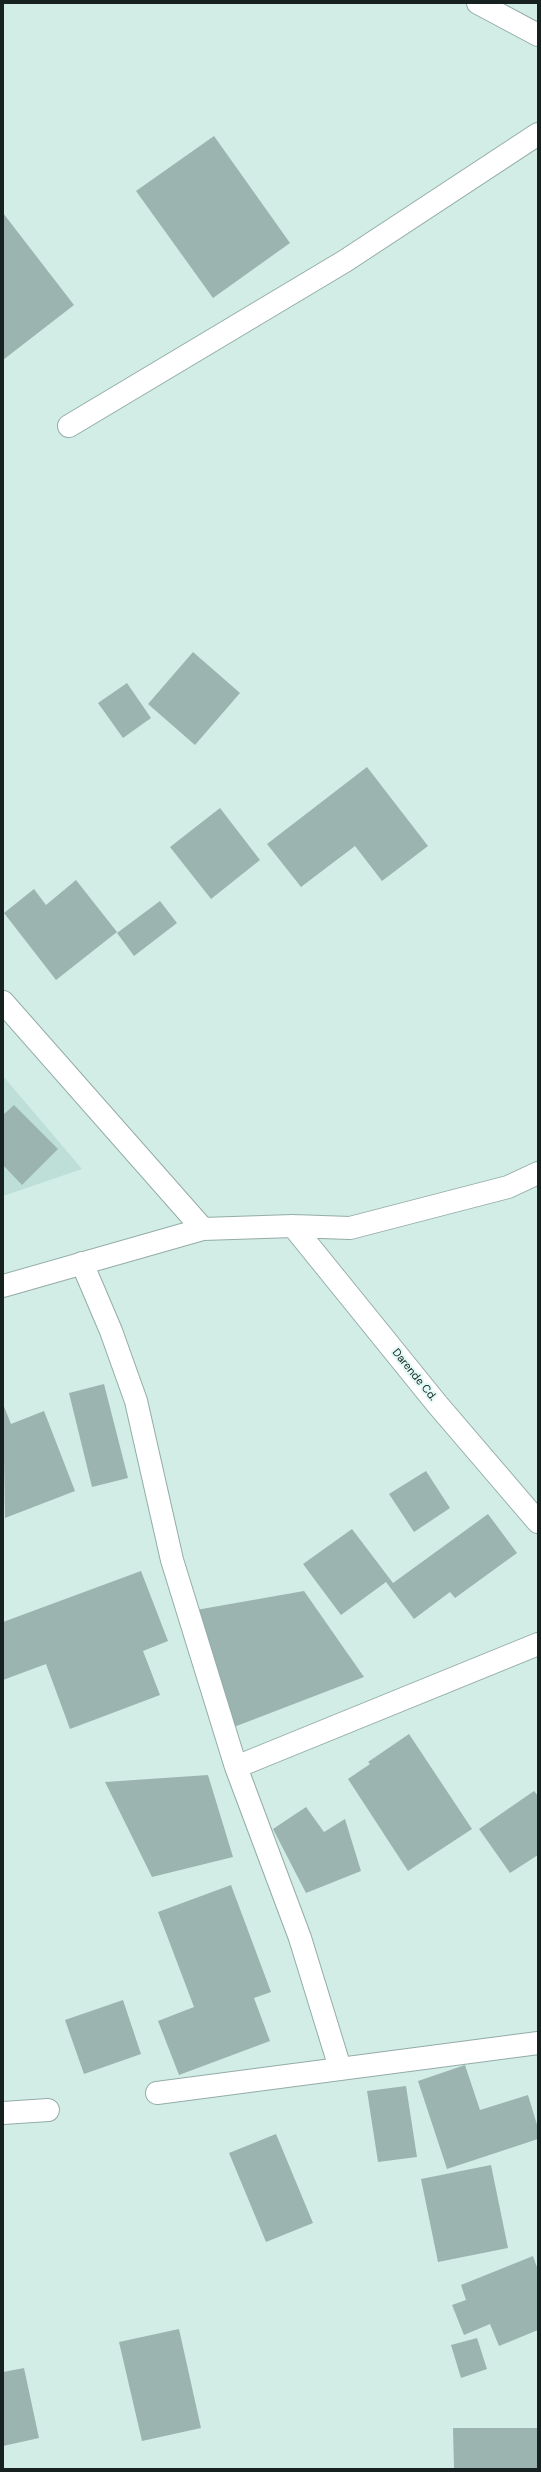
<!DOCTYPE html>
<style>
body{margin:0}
#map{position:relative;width:541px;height:2472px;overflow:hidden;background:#d2ece6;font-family:"DM Sans",sans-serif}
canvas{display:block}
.frame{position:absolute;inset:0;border:4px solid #17211f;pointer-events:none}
</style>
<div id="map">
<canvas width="541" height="2472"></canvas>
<div class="frame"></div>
</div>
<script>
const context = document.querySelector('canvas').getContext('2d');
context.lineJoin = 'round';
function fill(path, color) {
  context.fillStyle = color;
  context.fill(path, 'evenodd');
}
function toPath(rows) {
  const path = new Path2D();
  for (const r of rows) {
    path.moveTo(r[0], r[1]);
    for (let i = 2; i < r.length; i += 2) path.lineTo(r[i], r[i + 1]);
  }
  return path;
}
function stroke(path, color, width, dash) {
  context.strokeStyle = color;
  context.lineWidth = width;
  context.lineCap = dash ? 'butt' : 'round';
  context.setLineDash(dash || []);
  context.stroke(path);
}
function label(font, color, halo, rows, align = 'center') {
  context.font = font + ' "DM Sans",sans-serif';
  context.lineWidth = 4;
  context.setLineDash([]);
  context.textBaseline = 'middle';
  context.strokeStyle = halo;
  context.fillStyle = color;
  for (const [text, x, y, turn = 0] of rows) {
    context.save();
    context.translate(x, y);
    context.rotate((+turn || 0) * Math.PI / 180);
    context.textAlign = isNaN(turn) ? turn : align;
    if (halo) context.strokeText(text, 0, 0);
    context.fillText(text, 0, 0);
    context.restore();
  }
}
const built = toPath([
 [3,1076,82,1169,3,1196]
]);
const building = toPath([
 [214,136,290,243,213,298,136,191],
 [3,213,74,305,3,360],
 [193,652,240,693,195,745,148,704],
 [127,683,151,718,123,738,98,703],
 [367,767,428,846,382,881,355,846,301,887,267,844],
 [220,808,260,860,211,899,170,847],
 [76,880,117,932,56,980,4,913,34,889,46,905],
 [160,901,177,923,134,956,117,933],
 [14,1105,58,1149,22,1185,3,1165,3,1115],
 [104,1384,128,1478,92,1487,69,1393],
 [3,1404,11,1424,44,1411,75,1491,5,1518],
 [426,1471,450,1508,414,1532,389,1494],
 [488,1514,517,1553,455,1598,450,1592,414,1619,386,1582,341,1615,303,1564,352,1529,393,1583],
 [141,1571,168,1641,143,1651,160,1695,70,1729,46,1664,3,1680,3,1622],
 [304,1591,364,1677,234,1727,196,1610],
 [409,1734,472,1829,408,1871,348,1779,370,1764,368,1762],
 [208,1775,233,1857,152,1877,105,1782],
 [534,1791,538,1796,538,1855,510,1873,479,1829],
 [306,1807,324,1832,345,1819,361,1871,306,1893,273,1829],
 [231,1885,271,1992,254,1998,270,2041,179,2075,158,2021,194,2007,158,1912],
 [123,2000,141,2054,84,2074,65,2020],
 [465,2065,480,2110,528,2095,538,2128,538,2139,447,2169,418,2081],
 [406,2086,417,2157,378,2162,367,2091],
 [276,2134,313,2223,266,2242,229,2153],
 [491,2165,508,2248,438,2262,421,2179],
 [533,2256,538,2270,538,2330,499,2346,490,2324,464,2335,452,2305,466,2300,461,2285],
 [179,2329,201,2428,142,2441,119,2342],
 [477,2338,487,2369,461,2378,451,2345],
 [24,2368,39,2438,3,2446,3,2372],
 [453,2428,538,2428,538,2469,454,2469]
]);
const street = toPath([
 [478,3,538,35],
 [69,426,345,261,538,134],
 [82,1263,111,1331,136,1401,172,1560,236,1767,300,1938,340,2068],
 [236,1767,538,1644],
 [157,2093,538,2043],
 [3,2113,48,2110]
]);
const secondary = toPath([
 [3,1002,203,1229],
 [293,1226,437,1404,538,1522],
 [3,1286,203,1229,293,1226,350,1228,508,1187,538,1173]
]);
const streetNames = [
 ["Darende Cd.",414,1375,51]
];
fill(built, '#bddfd8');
fill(building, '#9bb4af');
stroke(street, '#94aca7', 24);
stroke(secondary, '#94aca7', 24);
stroke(street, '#fff', 22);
stroke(secondary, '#fff', 22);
label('11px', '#17211f', '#dff9f4', streetNames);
</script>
